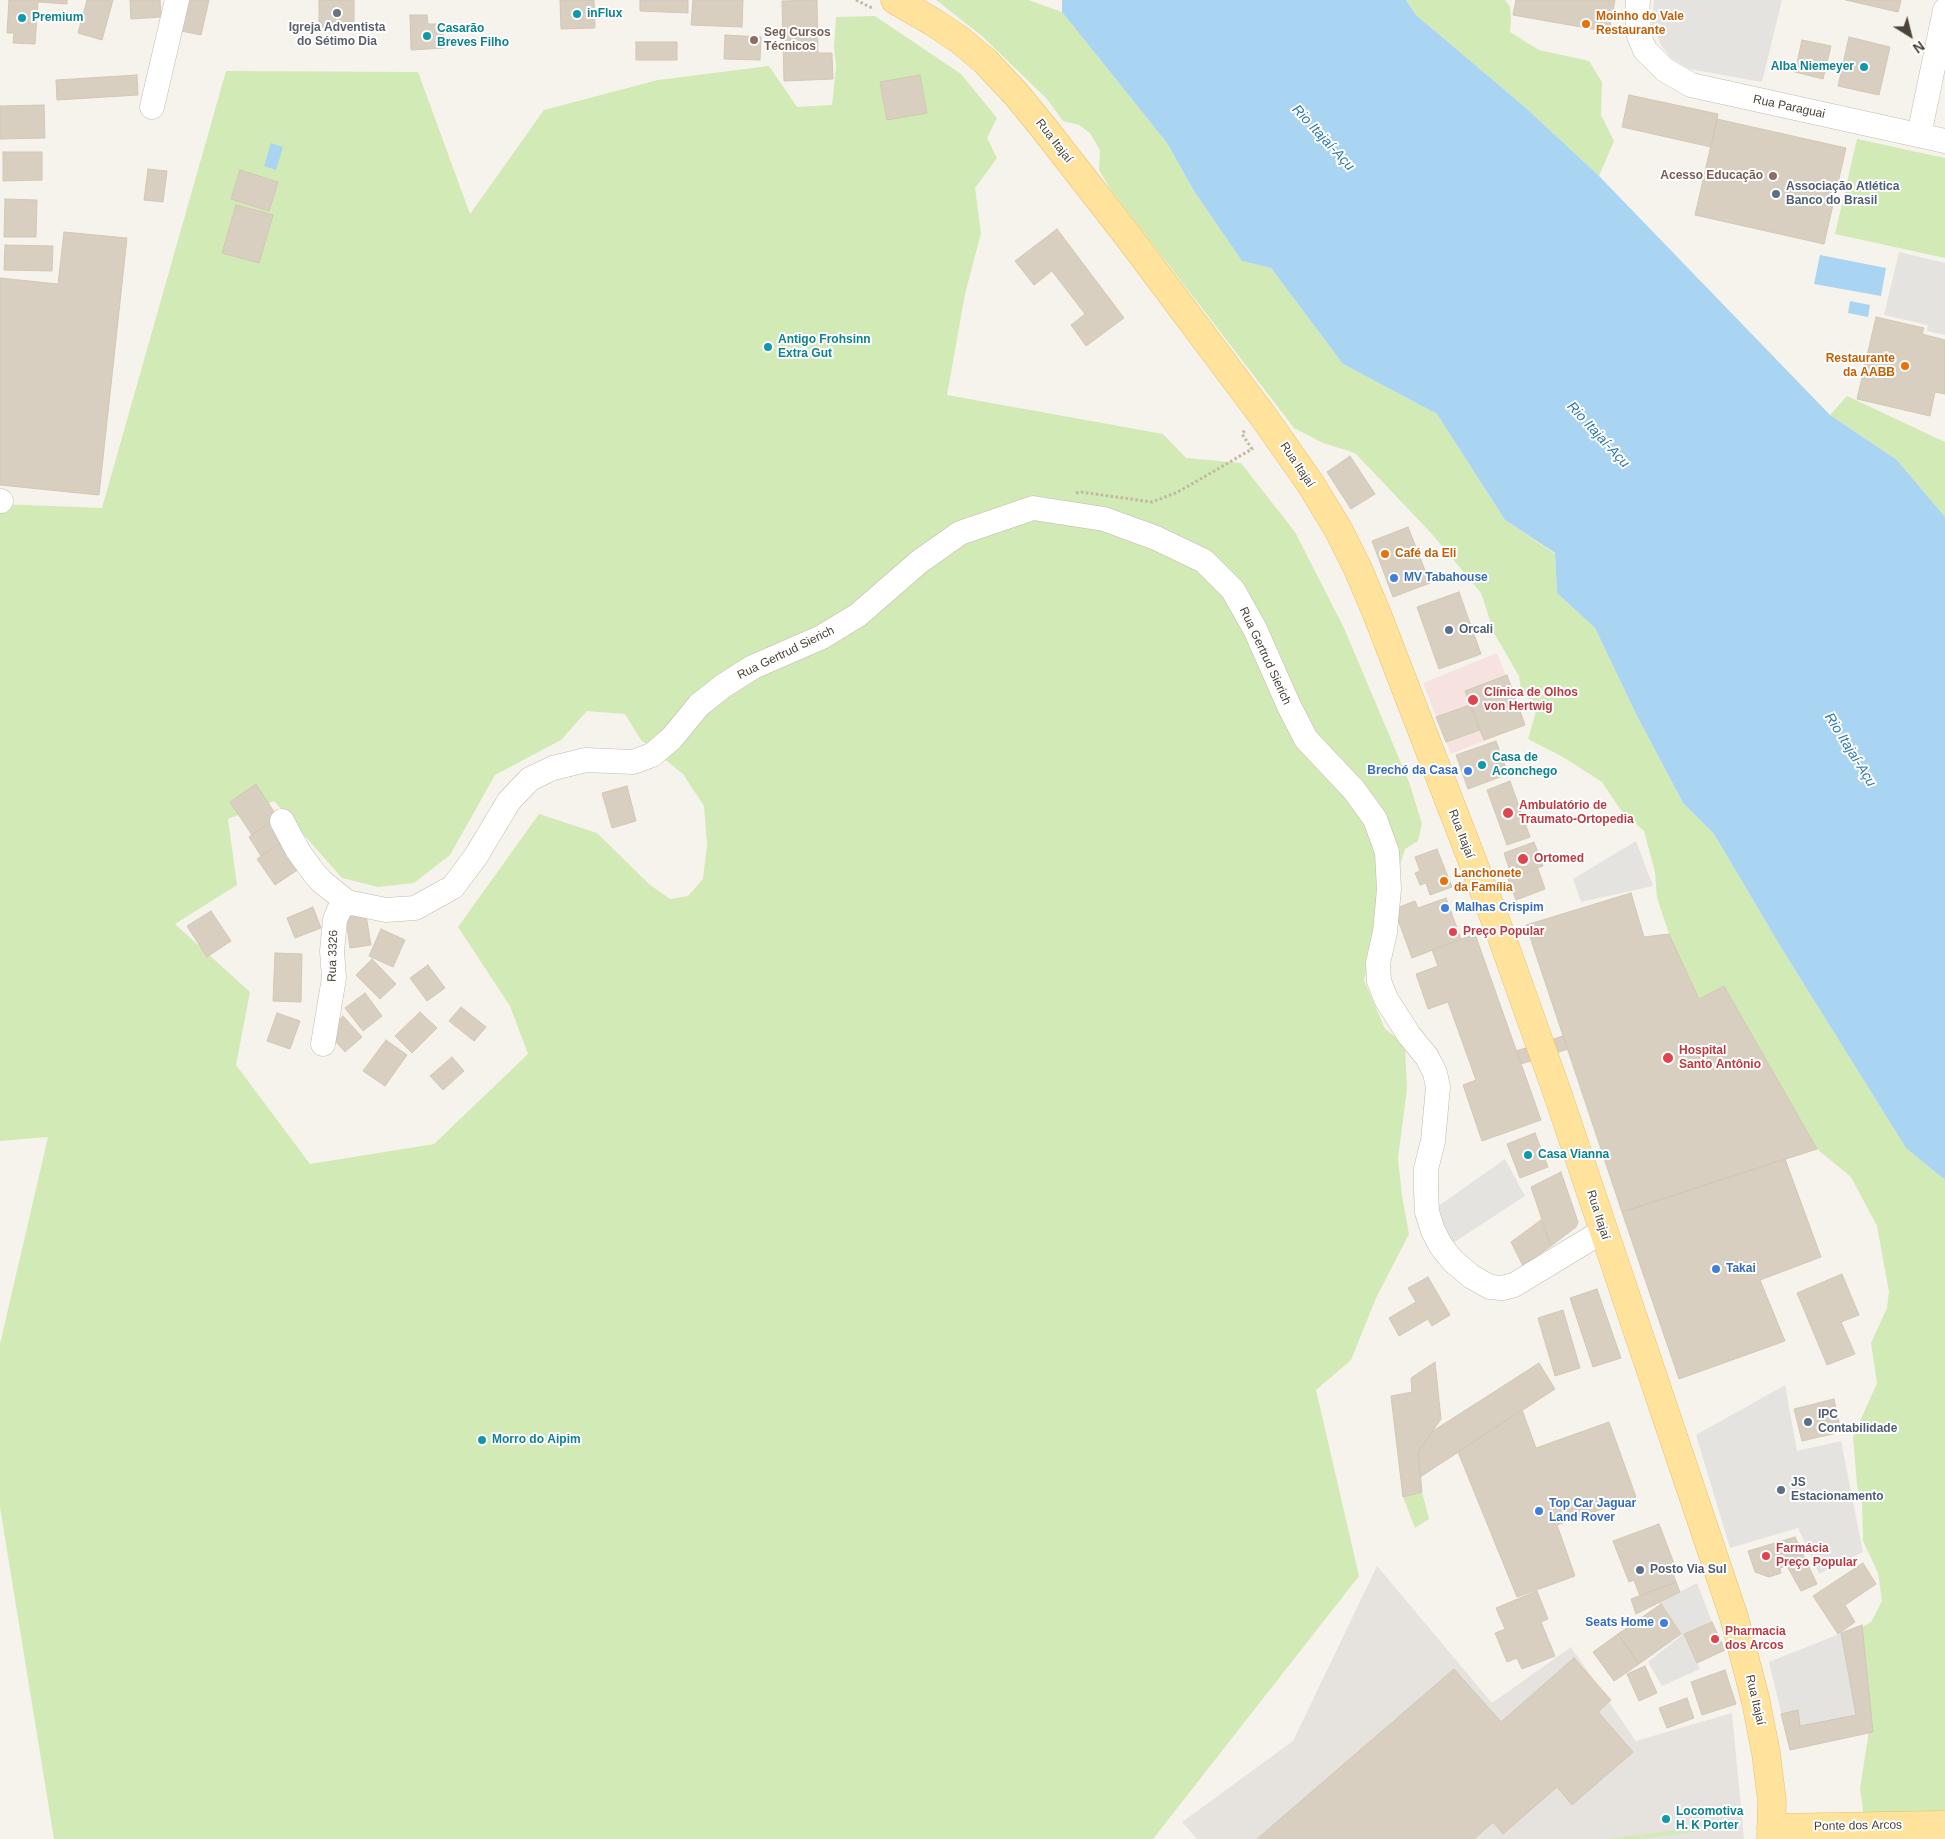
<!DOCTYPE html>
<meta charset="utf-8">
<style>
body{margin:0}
#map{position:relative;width:1945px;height:1839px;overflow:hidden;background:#f6f3ec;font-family:Helvetica,sans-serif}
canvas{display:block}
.north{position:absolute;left:1885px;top:10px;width:50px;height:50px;-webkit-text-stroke:4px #fff;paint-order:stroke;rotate:144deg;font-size:14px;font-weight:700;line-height:20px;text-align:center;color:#4b4439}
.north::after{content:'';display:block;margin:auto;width:18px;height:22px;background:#4b4439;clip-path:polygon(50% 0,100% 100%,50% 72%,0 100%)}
</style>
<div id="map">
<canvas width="1945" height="1839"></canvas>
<div class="north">N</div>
</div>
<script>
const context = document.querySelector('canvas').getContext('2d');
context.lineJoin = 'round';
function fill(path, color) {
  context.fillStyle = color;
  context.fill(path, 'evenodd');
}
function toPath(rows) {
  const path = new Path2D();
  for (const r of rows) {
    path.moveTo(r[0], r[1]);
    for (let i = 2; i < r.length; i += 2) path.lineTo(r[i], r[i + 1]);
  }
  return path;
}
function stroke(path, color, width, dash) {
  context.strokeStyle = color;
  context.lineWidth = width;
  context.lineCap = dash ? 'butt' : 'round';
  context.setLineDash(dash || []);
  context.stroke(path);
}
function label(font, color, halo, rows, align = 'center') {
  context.font = font + ' Helvetica,sans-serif';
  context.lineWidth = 4;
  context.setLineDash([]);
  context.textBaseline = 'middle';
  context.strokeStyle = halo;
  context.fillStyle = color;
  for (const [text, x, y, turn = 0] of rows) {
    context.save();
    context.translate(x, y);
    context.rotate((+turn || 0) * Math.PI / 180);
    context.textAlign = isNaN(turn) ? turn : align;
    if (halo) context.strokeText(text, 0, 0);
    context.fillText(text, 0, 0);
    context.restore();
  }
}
const industrial = toPath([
 [1377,1566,1492,1703,1571,1647,1636,1741,1732,1713,1744,1839,1197,1839,1182,1822,1293,1741]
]);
const medical = toPath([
 [1497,653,1525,725,1451,754,1423,683]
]);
const green = toPath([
 [936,0,1028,0,1062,12,1167,143,1194,191,1242,261,1271,268,1343,364,1437,414,1505,520,1555,554,1557,593,1595,628,1636,714,1683,803,1714,834,1782,949,1906,1148,1945,1180,1945,1839,1860,1839,1863,1809,1860,1789,1871,1718,1857,1630,1871,1622,1882,1601,1878,1573,1863,1541,1862,1503,1857,1485,1853,1437,1877,1383,1871,1343,1887,1308,1889,1292,1877,1226,1851,1177,1817,1149,1724,986,1699,999,1669,934,1657,898,1655,872,1644,831,1620,809,1602,782,1563,757,1528,739,1537,708,1521,689,1519,676,1494,633,1481,593,1431,533,1355,453,1323,443,1294,428,1109,187,1099,170,1100,150,1090,133,1079,125,1063,121,1047,99,982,36],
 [1406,0,1505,0,1510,7,1511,19,1510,32,1539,50,1589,61,1602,82,1601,115,1614,141,1599,176,1526,108,1416,15],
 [875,16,961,74,997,118,987,138,997,158,975,188,981,233,965,294,947,395,1163,434,1186,458,1241,463,1295,532,1344,628,1409,782,1422,824,1418,841,1405,849,1364,980,1385,1029,1405,1044,1407,1089,1398,1158,1402,1196,1409,1234,1376,1298,1351,1360,1316,1390,1359,1576,1153,1839,54,1839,0,1507,0,1344,48,1137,0,1141,0,504,102,508,226,71,418,72,470,214,544,110,658,80,769,66,797,107,832,105,836,67,834,48,836,17],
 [587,711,625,714,641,740,683,774,704,806,707,844,703,879,688,896,670,899,649,884,597,833,539,814,458,927,510,1006,528,1054,434,1144,310,1164,236,1065,250,992,175,924,237,885,228,819,274,801,342,878,378,887,414,883,450,855,495,775,561,740],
 [1857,139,1945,158,1945,258,1835,234],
 [1847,396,1945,442,1945,517,1897,460,1830,415],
 [1422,1492,1429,1519,1415,1528,1403,1497],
 [1709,1826,1709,1830,1639,1839,1607,1839]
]);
const parking = toPath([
 [1654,0,1782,0,1762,82,1689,69,1671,58,1661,45,1652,25],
 [1899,252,1945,263,1945,335,1927,331,1928,325,1884,315],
 [1636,841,1653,886,1581,902,1573,879],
 [1505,1159,1525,1196,1453,1243,1445,1230,1437,1207],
 [1785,1385,1797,1451,1841,1441,1863,1552,1819,1574,1798,1528,1730,1548,1696,1435],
 [1697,1583,1712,1622,1684,1634,1700,1669,1662,1686,1648,1662,1682,1635,1659,1603],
 [1862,1625,1873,1732,1790,1750,1769,1662]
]);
const water = toPath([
 [1062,0,1406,0,1416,15,1526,108,1599,176,1830,415,1897,460,1945,517,1945,1180,1906,1148,1782,949,1714,834,1683,803,1636,714,1595,628,1557,593,1555,553,1505,520,1437,414,1343,364,1271,268,1242,261,1194,191,1167,143,1062,12],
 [271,143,283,147,276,170,264,166],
 [1820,255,1886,268,1881,296,1814,284],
 [1850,301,1870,305,1868,317,1848,313]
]);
const building = toPath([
 [9,0,67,0,67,4,38,2,35,44,13,43,14,33,7,33,9,0],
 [87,0,113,0,102,40,78,33,87,0],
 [130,0,160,0,161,17,131,19,130,0],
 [183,0,209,0,201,35,176,30,183,0],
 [319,0,354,0,354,27,319,27,319,0],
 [560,0,594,0,595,28,561,29,560,0],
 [640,0,688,0,688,13,640,11,640,0],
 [693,0,743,0,742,27,691,25,693,0],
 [817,0,818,53,832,53,833,79,784,81,782,1,817,0],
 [1516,0,1615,0,1609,32,1513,15,1516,0],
 [1846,0,1901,0,1898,12,1846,0],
 [410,15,427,15,428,24,443,24,444,48,411,50,410,15],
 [725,35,761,37,760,60,724,59,725,35],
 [1849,37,1890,47,1879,95,1838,86,1849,37],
 [1802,40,1831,46,1823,79,1795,72,1802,40],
 [636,42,677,42,677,60,636,60,636,42],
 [137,75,138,95,57,100,56,80,137,75],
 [920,75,927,113,887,120,880,82,920,75],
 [1629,95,1718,114,1711,147,1622,127,1629,95],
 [44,105,45,138,0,139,0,106,44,105],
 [1717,119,1846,148,1824,244,1695,215,1717,119],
 [3,152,42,152,42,180,3,181,3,152],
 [148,169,167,171,163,202,144,200,148,169],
 [240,170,278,182,269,211,231,199,240,170],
 [5,199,37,200,36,237,4,237,5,199],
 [236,205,273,215,259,263,222,253,236,205],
 [1057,229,1124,318,1086,346,1071,325,1085,314,1052,271,1034,285,1015,261,1057,229],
 [64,232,127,238,99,495,0,485,0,278,58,284,64,232],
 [5,245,53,246,52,271,4,270,5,245],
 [1876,317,1924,328,1922,334,1945,340,1945,394,1935,392,1930,416,1857,399,1876,317],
 [1350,456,1375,494,1351,509,1327,472,1350,456],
 [1408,527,1430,583,1393,597,1372,541,1408,527],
 [1459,592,1481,654,1439,669,1417,607,1459,592],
 [1507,675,1525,725,1484,740,1465,691,1507,675],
 [1470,705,1480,730,1446,742,1436,717,1470,705],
 [1496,741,1508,774,1468,789,1456,755,1496,741],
 [1510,781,1530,837,1507,845,1487,790,1510,781],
 [256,784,278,818,252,835,230,802,256,784],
 [627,786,636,821,612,828,602,793,627,786],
 [269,823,282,842,261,856,249,837,269,823],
 [282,842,299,869,275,885,257,859,282,842],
 [1534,842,1543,866,1512,877,1504,853,1534,842],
 [1437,849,1452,887,1430,895,1426,883,1420,885,1415,873,1420,871,1415,857,1437,849],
 [1538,869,1545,889,1516,900,1508,879,1538,869],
 [1631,893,1644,937,1669,934,1699,999,1724,986,1817,1149,1622,1212,1526,925,1631,893],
 [1446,898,1461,939,1412,958,1394,909,1415,901,1418,908,1446,898],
 [313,907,321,928,295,938,287,918,313,907],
 [365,909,371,945,350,948,345,911,365,909],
 [211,911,231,941,207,957,187,926,211,911],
 [381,929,405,940,393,967,369,956,381,929],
 [1475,934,1541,1120,1482,1141,1463,1085,1476,1080,1448,1002,1428,1009,1416,974,1438,966,1432,950,1475,934],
 [275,953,302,954,301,1002,273,1001,275,953],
 [372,959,396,984,380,999,356,975,372,959],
 [428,965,445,988,427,1001,410,978,428,965],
 [365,993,382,1016,363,1031,345,1008,365,993],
 [461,1007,486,1027,474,1041,449,1021,461,1007],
 [420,1012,437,1028,412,1053,395,1036,420,1012],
 [277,1013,300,1021,290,1049,267,1041,277,1013],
 [343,1016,362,1037,345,1052,327,1032,343,1016],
 [1563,1036,1568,1049,1521,1064,1516,1051,1563,1036],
 [386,1040,407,1055,385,1086,363,1071,386,1040],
 [452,1057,464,1071,443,1090,430,1076,452,1057],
 [1535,1133,1548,1167,1520,1178,1507,1144,1535,1133],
 [1785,1159,1821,1257,1760,1280,1785,1341,1679,1379,1622,1212,1785,1159],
 [1561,1172,1578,1222,1576,1227,1551,1246,1531,1187,1561,1172],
 [1541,1220,1551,1246,1523,1266,1511,1242,1541,1220],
 [1842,1274,1859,1315,1841,1322,1855,1354,1827,1365,1797,1293,1842,1274],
 [1428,1277,1450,1315,1432,1326,1428,1319,1399,1336,1389,1318,1416,1302,1408,1288,1428,1277],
 [1597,1289,1621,1358,1593,1367,1570,1298,1597,1289],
 [1563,1310,1580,1368,1555,1376,1538,1318,1563,1310],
 [1435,1362,1441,1419,1418,1452,1422,1492,1403,1497,1391,1396,1412,1392,1411,1378,1435,1362],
 [1539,1363,1555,1389,1420,1477,1418,1452,1433,1431,1539,1363],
 [1834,1399,1841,1432,1802,1441,1794,1409,1834,1399],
 [1522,1410,1536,1448,1609,1422,1636,1497,1557,1525,1575,1576,1517,1597,1458,1452,1522,1410],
 [1659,1524,1675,1566,1671,1568,1676,1582,1640,1596,1634,1580,1629,1582,1613,1541,1659,1524],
 [1795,1537,1817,1584,1801,1591,1787,1566,1780,1568,1781,1573,1769,1577,1755,1572,1748,1551,1795,1537],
 [1863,1563,1876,1584,1845,1605,1855,1622,1838,1634,1813,1596,1863,1563],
 [1676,1582,1680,1592,1636,1614,1631,1599,1676,1582],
 [1537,1591,1548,1619,1541,1622,1555,1656,1522,1669,1517,1658,1507,1662,1495,1633,1505,1629,1496,1608,1537,1591],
 [1661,1604,1681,1634,1639,1664,1618,1634,1661,1604],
 [1712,1622,1725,1650,1697,1663,1684,1634,1712,1622],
 [1862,1625,1873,1732,1790,1750,1781,1714,1798,1710,1800,1726,1856,1715,1841,1633,1862,1625],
 [1618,1634,1639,1664,1614,1681,1593,1652,1618,1634],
 [1574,1658,1611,1700,1598,1712,1633,1752,1572,1805,1557,1787,1503,1834,1493,1822,1474,1839,1257,1839,1454,1669,1501,1722,1574,1658],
 [1645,1666,1657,1693,1639,1701,1627,1674,1645,1666],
 [1725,1670,1736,1704,1702,1715,1691,1682,1725,1670],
 [1687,1698,1694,1718,1667,1728,1659,1708,1687,1698]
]);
const path = toPath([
 [856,0,874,9],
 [1076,493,1081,492,1152,502,1178,492,1252,449,1242,434,1246,429]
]);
const minor = toPath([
 [1638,0,1637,13,1639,36,1645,50,1665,70,1691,85,1945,141],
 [152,107,177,0],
 [1919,135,1945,10],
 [0,501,1,501],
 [282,821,298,851,314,873,321,881,347,902,386,910,415,908,453,887,476,856,509,801,530,779,553,768,586,760,633,762,652,755,672,738,699,705,723,686,753,667,822,637,858,615,919,562,960,533,1033,508,1104,519,1156,538,1204,561,1233,590,1255,629,1289,706,1306,739,1354,790,1375,819,1387,852,1389,889,1385,932,1378,963,1379,981,1386,999,1409,1035,1427,1057,1435,1073,1438,1087,1433,1141,1426,1169,1426,1191,1427,1212,1433,1231,1441,1246,1453,1261,1472,1277,1490,1287,1502,1288,1514,1285,1603,1231],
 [323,1044,334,978,332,951,335,920,339,910,347,902]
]);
const major = toPath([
 [895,0,933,22,960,40,985,61,1016,94,1043,127,1128,236,1263,416,1310,483,1338,529,1358,569,1377,614,1501,935,1557,1092,1734,1617,1756,1702,1766,1753,1772,1801,1771,1839],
 [1771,1828,1945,1825]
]);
const markers = [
 [337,13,5,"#6b7280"],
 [577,14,5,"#0f9aa8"],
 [22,18,5,"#0f9aa8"],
 [1586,24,5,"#e8710a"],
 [427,36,5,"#0f9aa8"],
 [754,40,5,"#8d6e63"],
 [1864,67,5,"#0f9aa8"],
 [1773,176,5,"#8d6e63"],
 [1776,194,5,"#5c6f8a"],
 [768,347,5,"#0f9aa8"],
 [1905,366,5,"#e8710a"],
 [1385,554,5,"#e8710a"],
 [1394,578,5,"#3f7fe0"],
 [1449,630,5,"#5c6f8a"],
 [1473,700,6,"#e0444e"],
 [1482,765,5,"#0f9aa8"],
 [1468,771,5,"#3f7fe0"],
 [1508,813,6,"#e0444e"],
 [1523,859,6,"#e0444e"],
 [1444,881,5,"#e8710a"],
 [1445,908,5,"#3f7fe0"],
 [1453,932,5,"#e0444e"],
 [1668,1058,6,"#e0444e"],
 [1528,1155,5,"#0f9aa8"],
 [1716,1269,5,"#3f7fe0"],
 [1808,1422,5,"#5c6f8a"],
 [482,1440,5,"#0f9aa8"],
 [1781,1490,5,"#5c6f8a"],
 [1539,1511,5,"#3f7fe0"],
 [1766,1556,5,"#e0444e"],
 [1640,1570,5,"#5c6f8a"],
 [1664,1623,5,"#3f7fe0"],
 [1715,1639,5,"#e0444e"],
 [1666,1819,5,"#0f9aa8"]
];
const cultureNames = [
 ["inFlux",587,14],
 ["Premium",32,18],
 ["Casarão",437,29],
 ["Breves Filho",437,43],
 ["Alba Niemeyer",1854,67,"right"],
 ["Antigo Frohsinn",778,340],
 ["Extra Gut",778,354],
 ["Casa de",1492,758],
 ["Aconchego",1492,772],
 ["Casa Vianna",1538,1155],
 ["Morro do Aipim",492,1440],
 ["Locomotiva",1676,1812],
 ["H. K Porter",1676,1826]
];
const foodNames = [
 ["Moinho do Vale",1596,17],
 ["Restaurante",1596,31],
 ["Restaurante",1895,359,"right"],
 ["da AABB",1895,373,"right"],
 ["Café da Eli",1395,554],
 ["Lanchonete",1454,874],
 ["da Família",1454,888]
];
const worshipNames = [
 ["Igreja Adventista",337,28],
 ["do Sétimo Dia",337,42]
];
const educationNames = [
 ["Seg Cursos",764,33],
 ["Técnicos",764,47],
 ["Acesso Educação",1763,176,"right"]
];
const streetNames = [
 ["Rua Paraguai",1789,107,12],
 ["Rua Itajaí",1054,141,52],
 ["Rua Itajaí",1297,465,56],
 ["Rua Gertrud Sierich",786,653,-26],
 ["Rua Gertrud Sierich",1265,656,65],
 ["Rua Itajaí",1461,834,69],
 ["Rua 3326",333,956,-88],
 ["Rua Itajaí",1598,1215,72],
 ["Rua Itajaí",1755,1700,77],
 ["Ponte dos Arcos",1858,1826,-1]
];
const serviceNames = [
 ["Associação Atlética",1786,187],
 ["Banco do Brasil",1786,201],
 ["Orcali",1459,630],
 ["IPC",1818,1415],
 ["Contabilidade",1818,1429],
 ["JS",1791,1483],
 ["Estacionamento",1791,1497],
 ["Posto Via Sul",1650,1570]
];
const shopNames = [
 ["MV Tabahouse",1404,578],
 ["Brechó da Casa",1458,771,"right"],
 ["Malhas Crispim",1455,908],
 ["Takai",1726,1269],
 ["Top Car Jaguar",1549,1504],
 ["Land Rover",1549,1518],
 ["Seats Home",1654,1623,"right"]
];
const healthNames = [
 ["Clínica de Olhos",1484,693],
 ["von Hertwig",1484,707],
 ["Ambulatório de",1519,806],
 ["Traumato-Ortopedia",1519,820],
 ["Ortomed",1534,859],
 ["Preço Popular",1463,932],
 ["Hospital",1679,1051],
 ["Santo Antônio",1679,1065],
 ["Farmácia",1776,1549],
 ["Preço Popular",1776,1563],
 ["Pharmacia",1725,1632],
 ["dos Arcos",1725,1646]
];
const waterNames = [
 ["Rio Itajaí-Açu",1323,138,47],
 ["Rio Itajaí-Açu",1598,435,47],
 ["Rio Itajaí-Açu",1850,750,58]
];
fill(industrial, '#e6e2dd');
fill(medical, '#f6e3e0');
fill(green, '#d2eab5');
fill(parking, '#e5e3e0');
fill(water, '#a9d4f2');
fill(building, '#d8cfc1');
stroke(building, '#d3c7b4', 1);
stroke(minor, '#c2bbae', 25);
stroke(major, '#e6c16a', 29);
stroke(path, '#c4b79f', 3, [2.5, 2.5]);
stroke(minor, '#fff', 24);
stroke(major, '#ffe39c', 28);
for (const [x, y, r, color] of markers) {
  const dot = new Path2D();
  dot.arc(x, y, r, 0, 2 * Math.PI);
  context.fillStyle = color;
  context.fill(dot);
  stroke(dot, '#fff', 2);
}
label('bold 12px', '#0d838f', '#fff', cultureNames, 'left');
label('bold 12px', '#c56008', '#fff', foodNames, 'left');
label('bold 12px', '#5b616d', '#fff', worshipNames);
label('bold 12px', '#785e54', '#fff', educationNames, 'left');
label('12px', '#4b4439', '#fff', streetNames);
label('bold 12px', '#4e5e75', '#fff', serviceNames, 'left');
label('bold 12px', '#366cbe', '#fff', shopNames, 'left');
label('bold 12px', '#be3a42', '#fff', healthNames, 'left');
label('italic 14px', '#2e7ab2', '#fff', waterNames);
</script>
